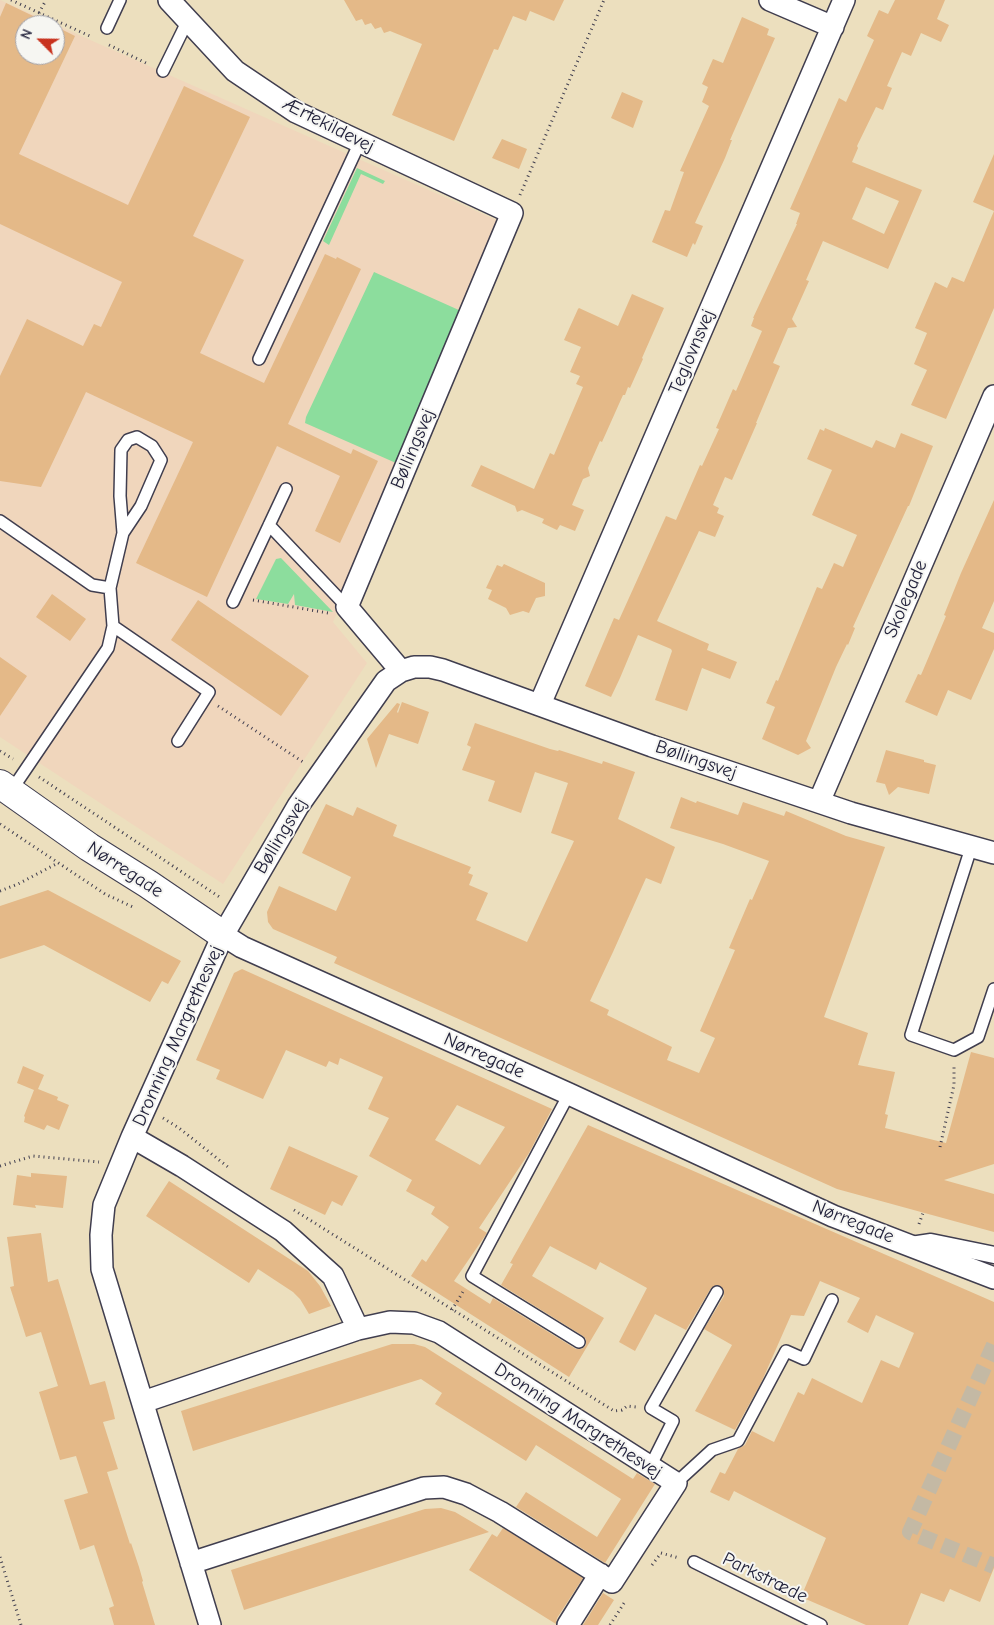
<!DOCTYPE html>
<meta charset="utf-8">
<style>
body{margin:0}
#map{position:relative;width:994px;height:1625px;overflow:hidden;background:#ecdfbe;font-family:"Comic Neue",sans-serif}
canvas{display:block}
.north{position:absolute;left:15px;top:15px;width:50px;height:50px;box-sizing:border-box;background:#f6f6f2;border:1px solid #a1a1a9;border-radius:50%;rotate:293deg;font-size:14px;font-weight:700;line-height:20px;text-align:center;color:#22223b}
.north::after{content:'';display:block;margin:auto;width:18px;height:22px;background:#c8321e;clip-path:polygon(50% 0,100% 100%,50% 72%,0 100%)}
</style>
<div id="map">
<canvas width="994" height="1625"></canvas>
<div class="north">N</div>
</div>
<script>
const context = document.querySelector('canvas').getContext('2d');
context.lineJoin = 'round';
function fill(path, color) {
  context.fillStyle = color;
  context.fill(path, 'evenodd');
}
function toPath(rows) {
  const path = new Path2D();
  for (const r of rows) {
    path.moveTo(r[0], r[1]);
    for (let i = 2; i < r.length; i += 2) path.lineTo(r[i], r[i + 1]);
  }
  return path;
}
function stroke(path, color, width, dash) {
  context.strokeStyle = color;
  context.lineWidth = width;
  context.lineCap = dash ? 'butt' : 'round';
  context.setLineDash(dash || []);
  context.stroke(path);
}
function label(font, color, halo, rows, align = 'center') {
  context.font = font + ' "Comic Neue",sans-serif';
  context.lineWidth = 4;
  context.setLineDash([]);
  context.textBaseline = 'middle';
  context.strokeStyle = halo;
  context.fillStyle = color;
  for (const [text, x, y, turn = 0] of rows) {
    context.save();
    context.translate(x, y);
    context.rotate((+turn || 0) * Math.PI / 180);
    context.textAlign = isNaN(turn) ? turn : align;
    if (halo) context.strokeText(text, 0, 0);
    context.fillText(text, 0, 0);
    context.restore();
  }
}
const built = toPath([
 [0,0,503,223,333,622,367,663,223,884,0,737],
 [25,25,55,25,55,55,25,55]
]);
const green = toPath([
 [357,168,385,181,383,184,361,174,329,245,323,241],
 [374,272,461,311,396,463,305,423,306,417],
 [281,558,333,612,295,605,294,594,288,604,256,599,276,559]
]);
const building = toPath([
 [344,0,564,0,554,21,530,11,526,21,513,16,498,50,494,49,454,141,392,115,422,44,390,31,384,33,381,27,375,29,371,23,365,25,362,19,356,21],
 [895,0,945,0,937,19,949,25,941,42,921,33,911,56,902,52,887,86,892,88,883,110,876,107,857,146,858,148,852,162,922,190,888,269,823,241,806,280,809,281,792,319,797,327,788,328,773,363,780,366,756,423,757,423,732,480,725,477,713,505,719,508,717,513,724,516,715,537,699,531,657,621,709,644,707,650,737,662,730,679,702,668,687,711,655,700,672,651,671,649,638,635,620,678,611,697,585,686,614,618,619,620,666,516,676,520,700,465,702,466,719,429,716,428,733,389,736,391,762,331,751,326,754,318,753,318,797,224,796,224,800,213,790,209,839,98,846,102,874,40,867,36,879,10,888,14],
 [866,187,899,201,884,234,852,219],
 [6,3,52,25,25,25,25,55,55,55,55,26,75,36,19,154,128,205,184,86,250,117,193,236,244,260,200,353,264,383,325,254,336,259,337,257,361,269,288,424,351,454,353,449,378,461,340,543,315,531,340,476,277,446,207,597,136,563,193,442,86,392,41,487,0,481,0,376,27,319,83,346,94,324,101,327,122,282,0,224,0,17],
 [742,17,769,29,767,35,775,38,730,140,732,140,725,158,695,223,703,226,695,245,693,243,687,257,652,242,665,210,670,211,684,172,680,171,709,106,702,102,708,87,702,84,713,59,723,63],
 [622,92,643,101,633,128,611,118],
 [502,139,527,149,519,169,492,158],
 [994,154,994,308,946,419,911,405,927,370,914,364,927,333,915,328,935,282,947,288,952,277,964,282,994,211,973,202],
 [632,294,664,308,642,358,643,359,630,388,628,387,625,395,623,395,602,442,600,441,588,468,590,476,583,479,572,505,584,510,575,531,560,525,557,530,542,523,544,519,522,510,517,512,515,506,471,486,481,465,534,489,550,453,554,455,583,387,576,384,580,376,570,372,581,347,564,340,578,309,579,308,618,326],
 [825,428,872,448,876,440,895,448,901,433,933,446,909,506,908,506,853,627,855,628,848,645,847,644,836,667,806,741,811,748,798,755,762,739,775,707,766,703,776,680,778,681,817,587,822,589,834,563,843,567,857,535,812,515,832,470,807,459,820,429,824,431],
 [994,500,994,601,982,628,994,633,994,649,971,700,948,690,937,716,905,702,918,674,921,675,946,616,944,615,961,573],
 [504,564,545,583,545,596,536,598,529,613,523,611,510,615,506,608,488,599,492,590,486,588,497,565,502,567],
 [52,594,86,619,70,641,36,617],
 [198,600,309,676,281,716,171,640],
 [0,657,27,676,0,716],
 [402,702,429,712,418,744,389,734,376,768,367,739,397,703,400,704,397,712,398,713],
 [475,723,550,749,558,751,559,750,602,764,603,761,635,772,618,819,675,847,661,884,646,878,613,952,590,1001,609,1010,607,1015,672,1047,667,1060,699,1073,715,1038,700,1031,735,950,729,948,750,899,752,900,769,861,723,844,670,828,681,797,696,803,697,801,738,815,743,802,784,816,786,811,846,836,885,847,824,1017,868,1033,858,1065,895,1072,885,1114,888,1115,885,1128,946,1143,971,1052,994,1058,994,1164,944,1180,994,1194,994,1232,837,1189,334,963,337,957,273,929,268,922,267,912,279,886,336,911,351,877,302,853,326,804,353,816,357,807,397,825,393,836,471,867,468,873,473,875,469,885,488,893,476,920,527,942,574,841,551,833,568,783,535,772,521,813,488,801,495,781,462,770,471,747,467,745],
 [886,750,924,760,924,762,936,765,929,794,898,787,889,795,885,784,876,782],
 [48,890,181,961,168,984,162,981,150,1002,44,945,0,959,0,906],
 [242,969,552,1109,529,1153,479,1228,487,1233,454,1281,490,1304,493,1298,576,1349,582,1349,586,1345,586,1339,583,1336,501,1285,513,1264,510,1263,588,1125,994,1302,994,1568,980,1602,950,1589,944,1602,921,1593,908,1625,866,1625,801,1597,826,1538,734,1491,729,1501,710,1492,720,1472,725,1474,738,1449,745,1445,752,1431,774,1442,798,1392,804,1395,812,1378,862,1403,881,1360,899,1368,914,1333,876,1315,868,1333,847,1322,860,1298,820,1281,804,1316,791,1315,761,1383,735,1430,695,1411,732,1345,704,1329,724,1296,723,1288,716,1285,711,1288,686,1330,655,1314,635,1351,619,1342,647,1288,600,1262,596,1270,550,1246,532,1276,604,1318,569,1377,411,1276,422,1259,426,1262,449,1227,431,1214,435,1207,406,1191,412,1180,369,1156,389,1118,368,1109,383,1077,340,1058,338,1065,329,1061,326,1067,286,1050,263,1099,216,1079,220,1070,196,1060,234,973],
 [457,1105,505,1127,480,1165,435,1140],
 [23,1066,44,1075,38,1089,58,1097,57,1100,69,1105,59,1130,47,1125,44,1130,24,1122,25,1117,24,1116,34,1090,17,1083],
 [289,1146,358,1176,342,1206,332,1201,325,1215,270,1189],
 [31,1173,67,1176,63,1208,35,1205,36,1208,13,1205,17,1175,31,1177],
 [169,1181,308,1271,320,1286,331,1306,309,1314,300,1299,293,1292,258,1269,249,1283,146,1216],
 [41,1233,48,1282,58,1279,90,1385,105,1381,113,1410,115,1419,103,1422,118,1469,107,1472,130,1544,131,1543,139,1567,143,1581,142,1582,155,1625,114,1625,109,1608,114,1606,94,1545,80,1550,64,1500,88,1493,76,1456,60,1460,39,1392,58,1386,41,1332,26,1337,10,1287,14,1286,7,1237],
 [392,1344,414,1344,425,1347,633,1479,637,1473,655,1484,605,1563,516,1507,526,1492,597,1537,621,1499,536,1445,526,1461,435,1404,442,1393,421,1379,193,1451,181,1411],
 [441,1508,455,1512,489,1532,244,1610,231,1570,425,1509],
 [503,1528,583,1578,557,1618,556,1624,469,1570,492,1534,497,1537],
 [603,1593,614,1600,598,1625,583,1625]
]);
const pedestrianTunnel = toPath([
 [994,1345,910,1532,994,1566]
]);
const path = toPath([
 [11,0,92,37],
 [39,13,46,0],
 [109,45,148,64],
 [520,195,604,0],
 [253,600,328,613],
 [218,706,303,762],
 [0,751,13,759],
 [39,777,221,898],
 [0,824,105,894,135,908],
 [0,891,18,884,58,863],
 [163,1118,179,1128,228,1167],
 [940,1147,954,1085,954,1065],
 [0,1166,33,1156,99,1162],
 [294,1210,614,1411,622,1410,627,1406,636,1407],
 [919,1224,923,1213],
 [452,1310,464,1290],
 [0,1557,21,1625],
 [652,1565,661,1553,679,1558],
 [610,1625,626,1600]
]);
const service = toPath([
 [107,28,120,0],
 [163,71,188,20],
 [259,359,360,142],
 [0,521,92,585,110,588],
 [269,525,347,607],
 [233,602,286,489],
 [113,626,209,692,178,741],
 [11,791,108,648,113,626,110,588,123,533,141,506,161,460,152,446,137,437,128,440,121,450,120,496,123,533],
 [971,848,911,1035,954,1050,978,1037,994,989],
 [569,1094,472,1276,579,1342],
 [650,1467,673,1421,651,1408,717,1292],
 [676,1483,712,1450,738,1441,786,1351,804,1359,832,1300],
 [694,1562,821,1625]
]);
const pedestrian = toPath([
 [911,1245,931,1242,994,1255]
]);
const minor = toPath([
 [169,0,235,71,296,112,512,213,347,607,401,671],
 [770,0,833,27],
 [540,704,844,0],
 [819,802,994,396],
 [223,935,242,947,569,1094,833,1216,994,1278],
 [132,1137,182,1166,283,1231,333,1276,358,1329],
 [143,1402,358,1329,390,1322,414,1323,439,1332,676,1483,612,1582,500,1512,466,1494,444,1487,424,1488,191,1563],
 [210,1625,102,1269,101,1235,104,1205,132,1137,223,935,298,806,386,681,401,671,414,667,430,667,443,670,652,746,851,813,994,853],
 [568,1625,600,1574]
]);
const tertiary = toPath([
 [0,784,89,847,148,884,223,935]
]);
const streetNames = [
 ["Ærtekildevej",328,125,27],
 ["Teglovnsvej",692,352,-67],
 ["Bøllingsvej",413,449,-67],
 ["Skolegade",906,599,-67],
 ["Bøllingsvej",696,760,19],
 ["Bøllingsvej",281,836,-59],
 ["Nørregade",125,870,33],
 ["Dronning Margrethesvej",178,1036,-66],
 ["Nørregade",484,1056,24],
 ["Nørregade",853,1222,22],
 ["Dronning Margrethesvej",578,1421,33],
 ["Parkstræde",765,1578,26]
];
fill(built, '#f0d6bc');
fill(green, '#8cdd9d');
fill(building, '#e4b988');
stroke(pedestrianTunnel, '#c4b9a4', 16, [16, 8]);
stroke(service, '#403e4f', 14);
stroke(pedestrian, '#403e4f', 19);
stroke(minor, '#403e4f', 24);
stroke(tertiary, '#403e4f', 30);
stroke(path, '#403e4f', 3, [1, 4]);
stroke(service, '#fff', 11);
stroke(pedestrian, '#fff', 16);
stroke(minor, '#fff', 21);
stroke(tertiary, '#fff', 28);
label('19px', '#22223b', '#f6f6f2', streetNames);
</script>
